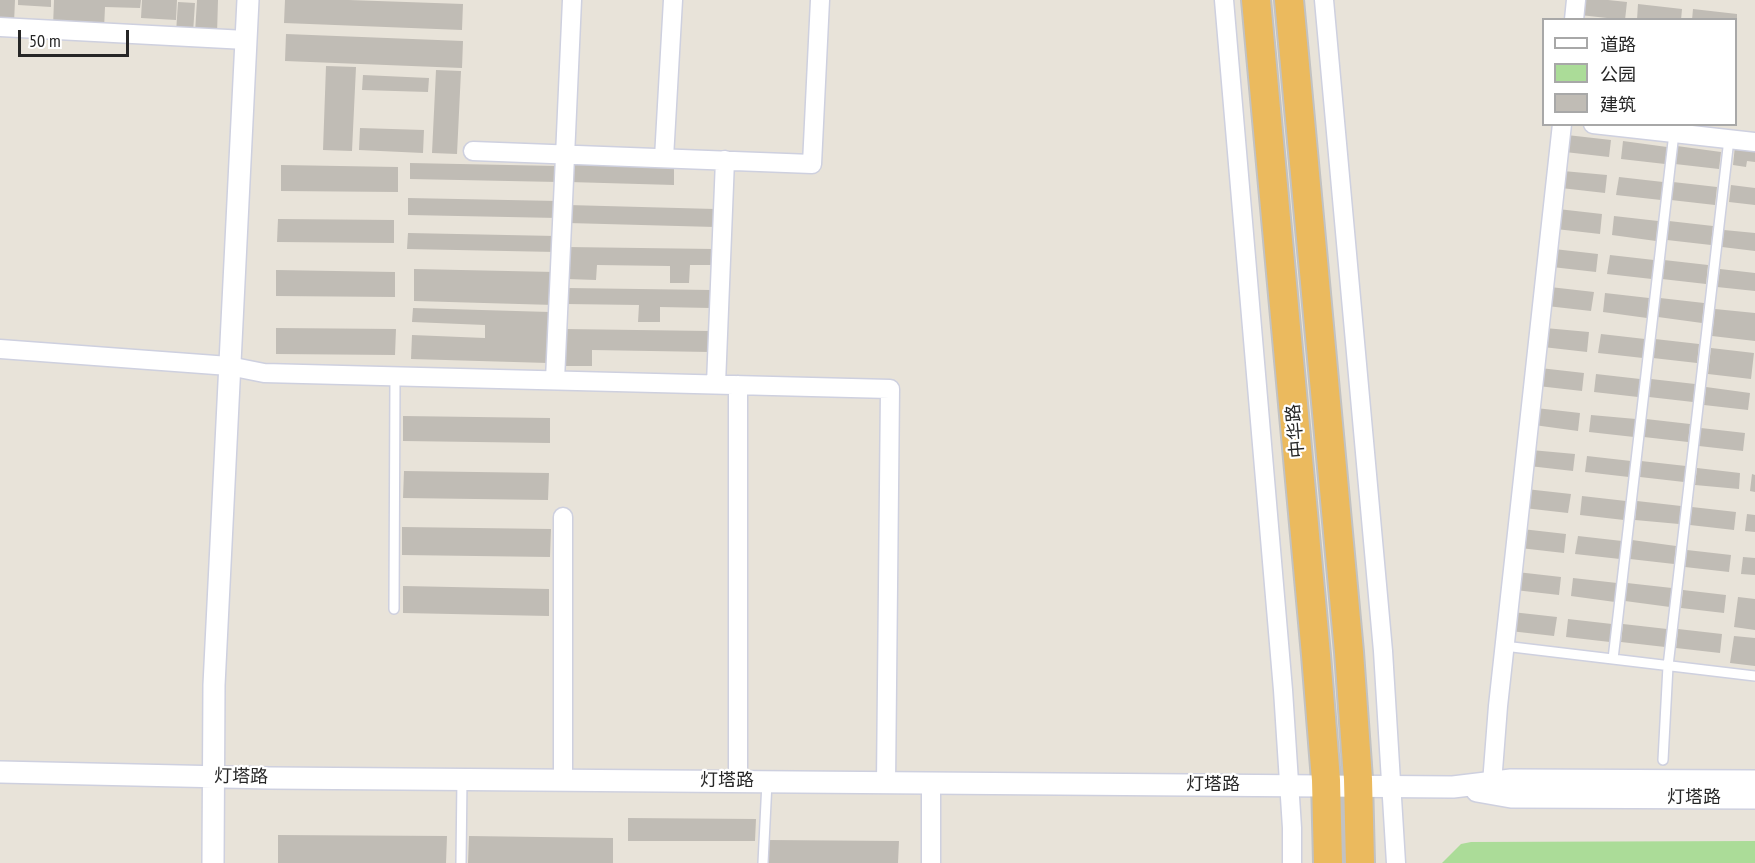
<!DOCTYPE html>
<meta charset="utf-8">
<style>
body{margin:0}
#map{position:relative;width:1755px;height:863px;overflow:hidden;background:#e8e3d9;font-family:"PT Sans Narrow","Noto Sans SC",sans-serif}
canvas{display:block}
.legend{position:absolute;left:1542px;top:18px;width:195px;height:108px;box-sizing:border-box;background:#fff;border:2px solid #a8a8a8;margin:0;padding:8px 10px;list-style:none;font-size:18px;color:#262626}
.legend li{display:flex;align-items:center;gap:12px;height:30px}
.legend b{width:30px;border:2px solid #a8a8a8}
.scale{position:absolute;left:18px;top:30px;width:111px;height:27px;box-sizing:border-box;border:3px solid #262626;border-top:0;padding-left:8px;font-size:18px;line-height:21px;white-space:nowrap;color:#262626;-webkit-text-stroke:4px #fff;paint-order:stroke}
</style>
<div id="map">
<canvas width="1755" height="863"></canvas>
<ul class="legend">
<li><b style="height:8px;background:#fff"></b>道路</li>
<li><b style="height:16px;background:#abdc98"></b>公园</li>
<li><b style="height:16px;background:#c0bcb5"></b>建筑</li>
</ul>
<div class="scale">50 m</div>
</div>
<script>
const context = document.querySelector('canvas').getContext('2d');
context.lineJoin = 'round';
function fill(path, color) {
  context.fillStyle = color;
  context.fill(path, 'evenodd');
}
function toPath(rows) {
  const path = new Path2D();
  for (const r of rows) {
    path.moveTo(r[0], r[1]);
    for (let i = 2; i < r.length; i += 2) path.lineTo(r[i], r[i + 1]);
  }
  return path;
}
function stroke(path, color, width, dash) {
  context.strokeStyle = color;
  context.lineWidth = width;
  context.lineCap = dash ? 'butt' : 'round';
  context.setLineDash(dash || []);
  context.stroke(path);
}
function label(font, color, halo, rows, align = 'center') {
  context.font = font + ' "PT Sans Narrow","Noto Sans SC",sans-serif';
  context.lineWidth = 4.5;
  context.setLineDash([]);
  context.textBaseline = 'middle';
  context.strokeStyle = halo;
  context.fillStyle = color;
  for (const [text, x, y, turn = 0] of rows) {
    context.save();
    context.translate(x, y);
    context.rotate((+turn || 0) * Math.PI / 180);
    context.textAlign = isNaN(turn) ? turn : align;
    if (halo) context.strokeText(text, 0, 0);
    context.fillText(text, 0, 0);
    context.restore();
  }
}
const green = toPath([
 [1755,841,1755,863,1442,863,1461,844,1471,842]
]);
const building = toPath([
 [0,0,15,0,14,23,0,23],
 [18,0,51,0,51,7,18,5],
 [54,0,141,0,140,8,105,7,104,29,53,27],
 [142,0,177,0,176,20,141,18],
 [197,0,218,0,217,34,195,33],
 [285,0,349,0,463,4,462,30,284,23],
 [1582,0,1608,0,1627,2,1625,20,1580,15],
 [178,2,195,3,193,33,176,33],
 [1638,4,1682,9,1681,20,1637,20],
 [1693,9,1737,14,1737,20,1692,20],
 [286,34,463,41,462,68,285,61],
 [326,66,356,67,352,151,323,150],
 [436,70,461,71,457,154,432,153],
 [363,75,429,78,428,92,362,90],
 [360,128,424,130,423,153,359,150],
 [1567,135,1611,140,1609,157,1565,152],
 [1623,141,1667,147,1665,164,1621,159],
 [1677,146,1721,152,1719,169,1675,164],
 [1735,146,1755,148,1755,162,1747,161,1746,167,1733,165],
 [410,163,558,166,558,182,410,179],
 [569,164,674,167,674,185,569,182],
 [281,165,398,167,398,192,281,191],
 [1563,171,1607,175,1605,193,1561,188],
 [1619,177,1663,182,1661,200,1616,195],
 [1673,182,1717,187,1715,205,1671,200],
 [1731,185,1755,188,1755,205,1729,202],
 [408,198,558,201,558,218,408,215],
 [568,205,715,209,715,227,568,223],
 [1558,209,1602,214,1600,234,1556,229],
 [1614,216,1658,221,1656,241,1612,235],
 [278,219,394,220,394,243,277,242],
 [1669,221,1713,226,1711,245,1667,240],
 [1724,230,1755,233,1755,251,1722,247],
 [408,233,556,236,556,252,407,249],
 [567,247,714,249,714,265,690,265,689,283,670,283,670,266,597,265,596,280,567,279],
 [1554,249,1598,254,1596,272,1552,267],
 [1610,255,1654,260,1652,279,1607,274],
 [1664,260,1708,265,1706,284,1662,279],
 [414,269,555,272,554,305,414,301],
 [1720,269,1755,273,1755,291,1717,287],
 [276,270,395,272,395,297,276,296],
 [1550,287,1594,292,1591,311,1547,306],
 [567,288,711,290,711,308,660,307,660,322,638,322,639,305,566,304],
 [1605,293,1649,298,1647,318,1603,312],
 [1660,298,1704,303,1702,323,1658,317],
 [413,308,550,312,548,363,411,359,412,335,485,338,485,325,412,322],
 [1715,309,1755,313,1755,341,1712,336],
 [276,328,396,329,395,355,276,354],
 [1545,328,1589,332,1587,352,1543,347],
 [564,329,710,331,710,352,592,350,592,366,564,366],
 [1601,334,1645,339,1643,358,1598,353],
 [1655,339,1699,344,1697,363,1653,358],
 [1711,348,1754,353,1751,379,1708,374],
 [1540,368,1584,373,1582,391,1538,386],
 [1596,374,1640,379,1638,397,1594,392],
 [1651,379,1695,384,1693,402,1649,397],
 [1706,387,1750,393,1748,410,1704,405],
 [1536,408,1580,413,1578,431,1534,425],
 [1591,415,1636,419,1634,437,1589,432],
 [403,416,550,418,550,443,403,441],
 [1646,419,1690,424,1688,442,1644,437],
 [1701,428,1745,433,1743,451,1699,446],
 [1531,450,1575,454,1573,471,1529,466],
 [1587,456,1631,461,1629,477,1585,472],
 [1641,461,1686,466,1684,482,1640,477],
 [1697,468,1740,473,1739,489,1695,485],
 [404,471,549,473,548,500,403,498],
 [1752,474,1755,475,1755,492,1750,491],
 [1526,489,1571,494,1568,513,1524,508],
 [1582,496,1626,501,1624,520,1580,515],
 [1637,501,1681,506,1679,524,1635,520],
 [1692,507,1736,512,1734,530,1690,525],
 [1747,514,1755,515,1755,532,1745,531],
 [402,527,551,529,550,557,402,555],
 [1522,529,1566,534,1564,553,1520,548],
 [1578,536,1622,541,1620,559,1575,554],
 [1632,540,1676,546,1674,564,1630,559],
 [1687,550,1731,555,1729,572,1685,567],
 [1743,557,1755,558,1755,575,1741,574],
 [1517,572,1561,577,1559,595,1515,590],
 [1573,578,1617,583,1615,602,1571,596],
 [1627,583,1672,588,1670,607,1625,601],
 [403,586,549,589,549,616,403,613],
 [1683,590,1726,595,1724,613,1681,608],
 [1738,597,1755,599,1755,630,1734,627],
 [1512,612,1557,617,1554,636,1510,631],
 [1568,619,1612,624,1610,642,1566,637],
 [1623,624,1667,629,1665,647,1621,642],
 [1678,629,1722,634,1720,653,1676,648],
 [1734,636,1755,638,1755,666,1730,663],
 [628,818,756,819,755,841,628,841],
 [278,835,447,836,446,863,278,863],
 [469,836,613,838,613,863,468,863],
 [768,840,899,841,898,863,768,863]
]);
const service = toPath([
 [394,609,395,376],
 [1504,646,1755,676],
 [1613,659,1674,133],
 [1663,760,1668,666,1729,139],
 [461,863,462,779],
 [763,863,767,782]
]);
const minor = toPath([
 [1224,0,1283,690,1292,828,1292,863],
 [1324,0,1383,651,1396,863],
 [1574,20,1576,0],
 [0,27,246,40],
 [1593,124,1755,142],
 [473,151,812,164,820,0],
 [664,158,673,0],
 [0,349,229,366,264,373,890,389,886,783],
 [555,380,572,0],
 [716,384,725,160],
 [738,385,738,782],
 [563,780,563,517],
 [1492,783,1498,706,1562,124],
 [931,863,931,783]
]);
const tertiary = toPath([
 [0,772,270,778,1453,787,1511,780,1755,781],
 [1477,791,1511,797,1755,798],
 [213,863,214,685,248,0]
]);
const trunk = toPath([
 [1256,0,1316,655,1326,780,1328,863],
 [1289,0,1349,652,1358,779,1360,863]
]);
const streetNames = [
 ["中华路",1296,431,-95],
 ["灯塔路",241,777,1],
 ["灯塔路",727,781],
 ["灯塔路",1213,785],
 ["灯塔路",1694,798]
];
fill(green, '#abdc98');
fill(building, '#c0bcb5');
stroke(service, '#ced0df', 12);
stroke(minor, '#ced0df', 21);
stroke(tertiary, '#ced0df', 24);
stroke(trunk, '#c2c2c2', 32);
stroke(service, '#fff', 9);
stroke(minor, '#fff', 18);
stroke(tertiary, '#fff', 21);
stroke(trunk, '#ebba5e', 28);
label('18px', '#262626', '#fff', streetNames);
</script>
